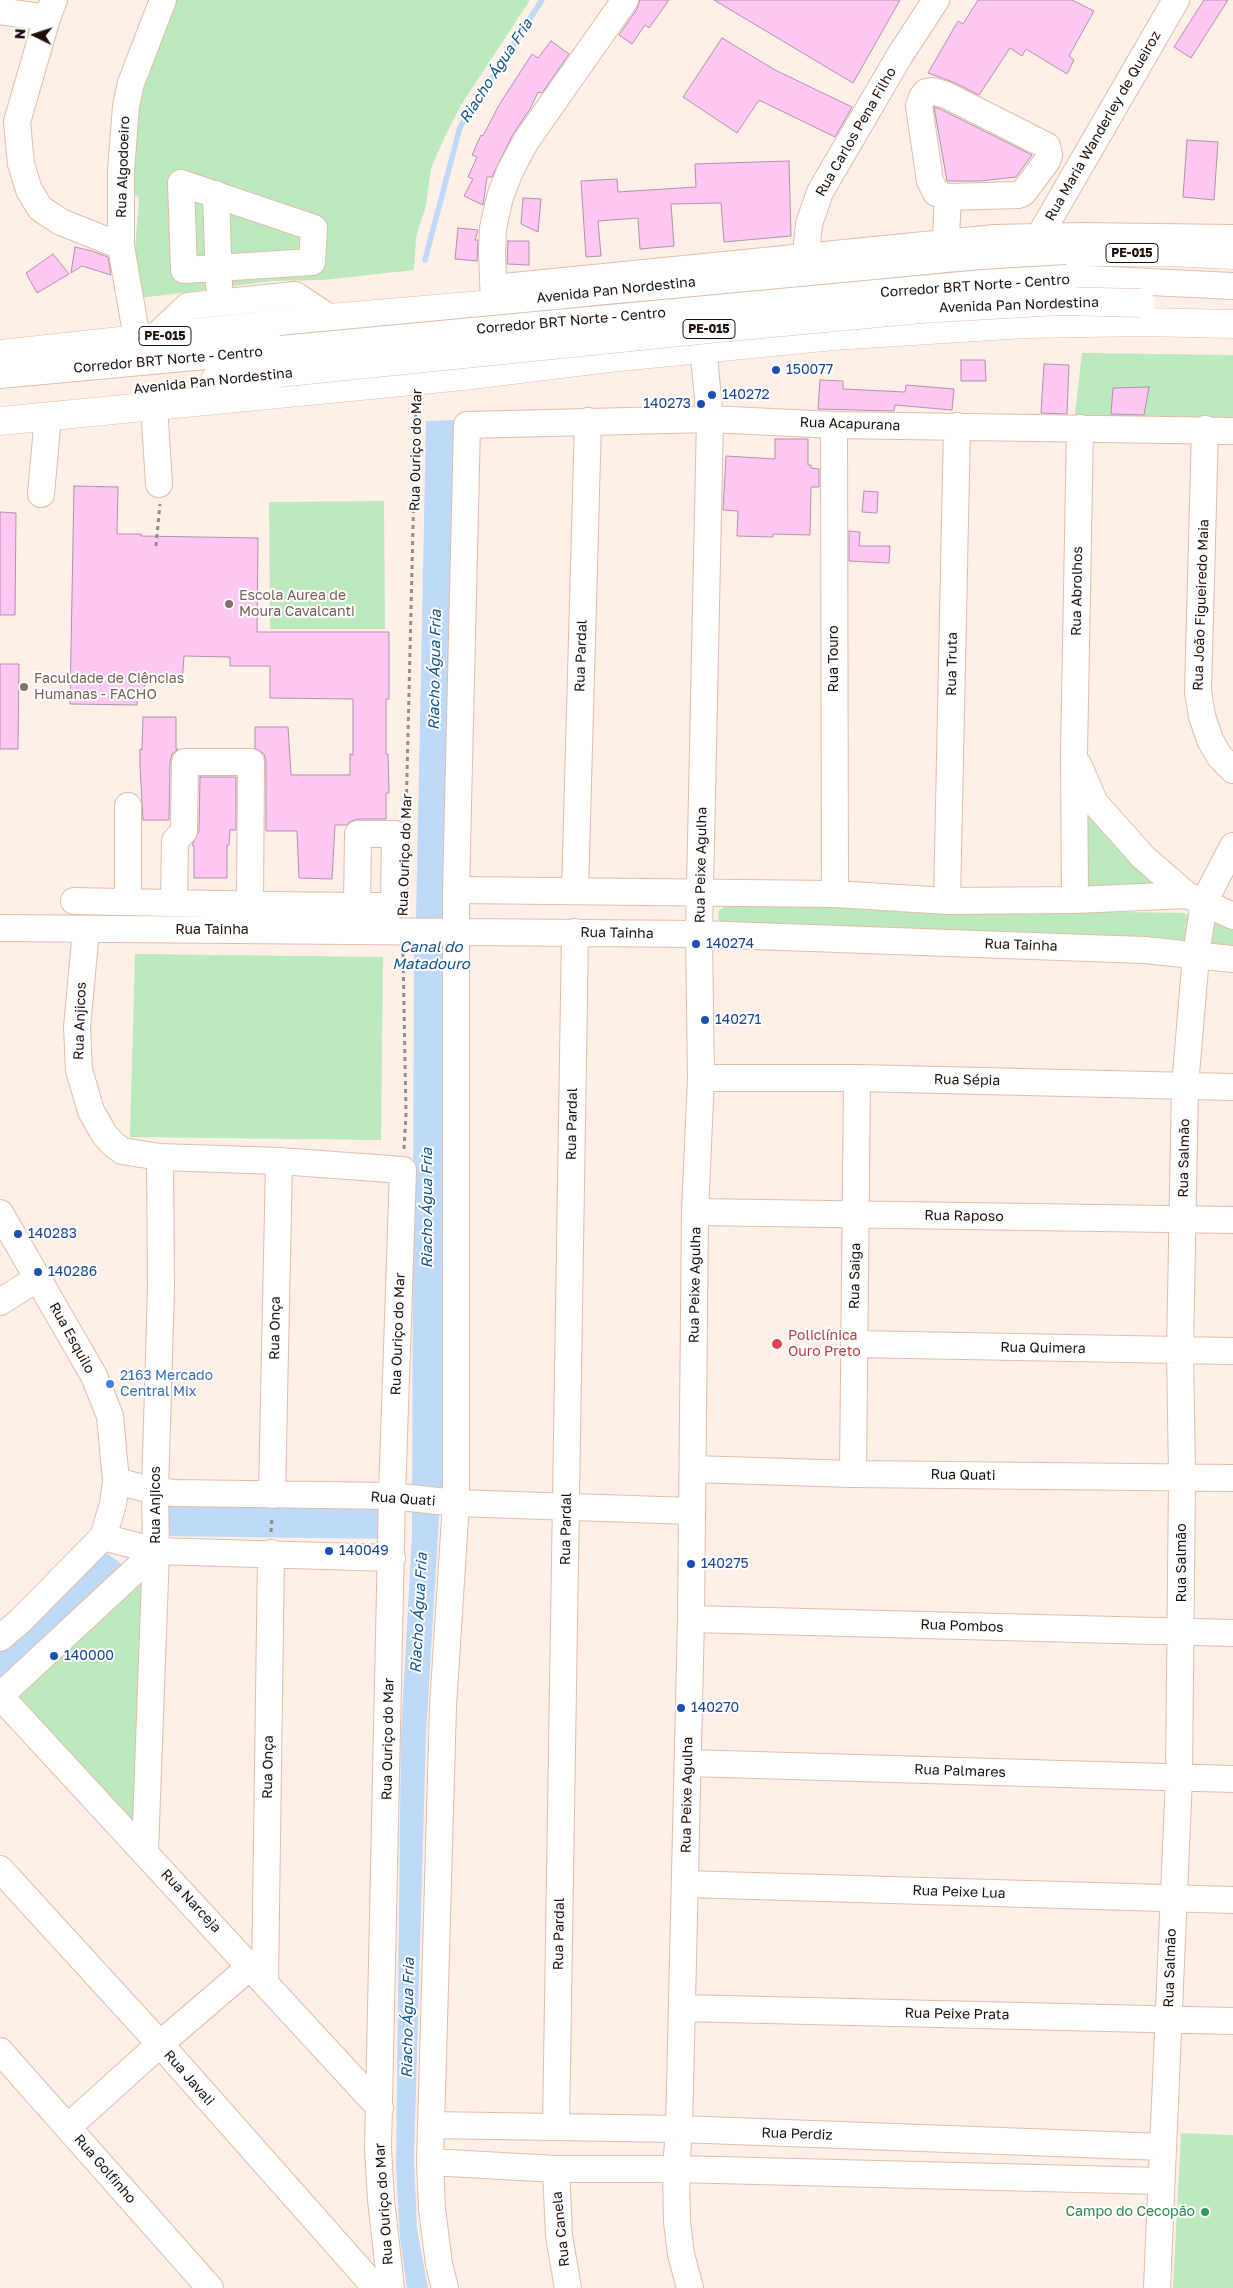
<!DOCTYPE html>
<meta charset="utf-8">
<style>
body{margin:0}
#map{position:relative;width:1233px;height:2288px;overflow:hidden;background:#feefe7;font-family:"Golos Text",sans-serif}
canvas{display:block}
.north{position:absolute;left:10px;top:10px;width:50px;height:50px;-webkit-text-stroke:4px #fff;paint-order:stroke;rotate:274deg;font-size:14px;font-weight:700;line-height:20px;text-align:center;color:#1d1109}
.north::after{content:'';display:block;margin:auto;width:18px;height:22px;background:#1d1109;clip-path:polygon(50% 0,100% 100%,50% 72%,0 100%)}
</style>
<div id="map">
<canvas width="1233" height="2288"></canvas>
<div class="north">N</div>
</div>
<script>
const context = document.querySelector('canvas').getContext('2d');
context.lineJoin = 'round';
function fill(path, color) {
  context.fillStyle = color;
  context.fill(path, 'evenodd');
}
function toPath(rows) {
  const path = new Path2D();
  for (const r of rows) {
    path.moveTo(r[0], r[1]);
    for (let i = 2; i < r.length; i += 2) path.lineTo(r[i], r[i + 1]);
  }
  return path;
}
function stroke(path, color, width, dash) {
  context.strokeStyle = color;
  context.lineWidth = width;
  context.lineCap = dash ? 'butt' : 'round';
  context.setLineDash(dash || []);
  context.stroke(path);
}
function label(font, color, halo, rows, align = 'center') {
  context.font = font + ' "Golos Text",sans-serif';
  context.lineWidth = 4;
  context.setLineDash([]);
  context.textBaseline = 'middle';
  context.strokeStyle = halo;
  context.fillStyle = color;
  for (const [text, x, y, turn = 0] of rows) {
    context.save();
    context.translate(x, y);
    context.rotate((+turn || 0) * Math.PI / 180);
    context.textAlign = isNaN(turn) ? turn : align;
    if (halo) context.strokeText(text, 0, 0);
    context.fillText(text, 0, 0);
    context.restore();
  }
}
const green = toPath([
 [169,0,530,0,463,102,447,132,431,168,426,206,416,237,414,270,323,280,272,281,140,298,135,249,139,198,126,186,131,106],
 [1082,353,1233,355,1233,432,1074,423],
 [384,501,385,629,270,629,269,502],
 [1085,795,1174,891,1083,895],
 [726,906,1184,913,1190,916,1190,948,720,926,718,918,719,910],
 [1217,912,1233,920,1233,951,1208,949],
 [135,954,383,957,381,1140,130,1137],
 [150,1572,142,1836,10,1699],
 [1181,2133,1233,2135,1233,2288,1173,2288]
]);
const water = toPath([
 [454,420,445,920,416,920,426,421],
 [414,937,447,938,444,1477,439,1517,426,1735,414,2158,417,2229,428,2288,407,2288,400,2238,396,2168,401,1734,412,1535],
 [278,1505,388,1508,387,1539,165,1536,167,1506],
 [104,1551,128,1569,0,1687,0,1651]
]);
const stream = toPath([
 [425,260,460,127,542,0]
]);
const building = toPath([
 [640,0,669,0,649,28,645,25,632,44,619,35,637,9,640,0],
 [714,0,900,0,853,83,714,0],
 [978,0,1072,0,1094,11,1069,56,1074,60,1067,74,1026,49,1022,56,1010,48,979,95,953,82,928,73,958,21,963,24,978,0],
 [1204,0,1228,0,1191,58,1174,47,1204,0],
 [722,38,775,70,852,107,835,137,759,100,737,133,683,97,722,38],
 [551,41,569,54,542,93,538,92,530,109,513,134,492,177,487,177,483,205,464,196,473,179,468,177,477,157,472,155,481,135,483,136,499,105,532,54,538,58,551,41],
 [934,107,940,109,1032,155,1016,177,980,181,947,181,934,107],
 [1187,140,1218,142,1214,200,1183,197,1187,140],
 [789,161,791,236,724,242,721,203,671,204,674,246,640,249,638,218,598,221,601,256,586,257,581,181,617,179,618,192,696,187,695,164,789,161],
 [523,198,541,199,538,232,521,224,523,198],
 [458,228,478,230,475,240,478,240,477,261,455,259,458,228],
 [508,241,529,241,529,265,507,264,508,241],
 [75,247,92,251,108,257,111,275,82,266,71,273,75,247],
 [53,254,69,274,37,293,26,273,53,254],
 [961,360,985,360,986,381,961,381,961,360],
 [1044,364,1069,365,1067,414,1041,413,1044,364],
 [820,380,843,381,843,389,905,392,906,385,954,389,952,410,895,405,894,411,818,409,820,380],
 [1149,387,1144,415,1111,414,1113,388,1149,387],
 [775,439,808,439,808,465,811,465,811,468,819,469,819,487,811,487,810,535,773,534,773,537,737,536,738,511,723,510,726,456,775,459,775,439],
 [74,486,118,487,117,534,141,534,141,536,258,538,257,632,389,632,389,699,386,699,386,754,388,754,389,793,386,793,386,819,358,819,351,821,346,825,335,825,332,879,299,878,297,831,266,831,266,762,264,754,255,748,255,727,288,727,291,775,350,775,350,754,353,755,353,699,270,698,270,666,230,666,230,657,184,656,182,683,150,680,138,693,137,705,70,704,74,486],
 [864,491,878,492,877,513,862,512,864,491],
 [0,512,16,513,15,615,0,615,0,512],
 [849,531,860,532,859,546,890,546,889,563,849,561,849,531],
 [0,664,19,664,18,749,0,749,0,664],
 [143,717,176,717,176,749,178,749,172,754,170,762,169,820,143,820,140,765,140,749,142,750,143,717],
 [200,777,236,777,236,830,230,830,229,845,227,845,227,878,194,878,194,846,192,845,199,831,200,777]
]);
const path = toPath([
 [156,546,160,504],
 [406,817,416,403],
 [403,953,406,1114,404,1149],
 [271,1532,272,1516]
]);
const minor = toPath([
 [54,0,47,18,17,122,21,164,29,190,40,208,47,213,61,222,121,246],
 [0,11,47,18],
 [181,183,314,228,312,262,184,270,181,183],
 [216,194,219,285],
 [1032,249,1176,0],
 [945,257,948,197,1018,195,1023,193,1047,161,1049,155,1047,146,946,95,933,91,926,92,922,97,919,106,930,181,936,193,948,197],
 [804,272,809,224,820,192,900,55,936,0],
 [1067,278,1233,286],
 [494,288,995,238,1080,236,1233,238],
 [494,304,492,253,493,228,500,197,510,171,526,141,625,0],
 [154,338,188,306,295,295,330,318],
 [137,339,121,246,121,171,126,106,131,83,163,0],
 [0,375,281,349],
 [154,405,159,484],
 [834,425,835,894],
 [1205,429,1198,692,1202,716,1210,740,1220,757,1233,770],
 [41,494,48,416],
 [1078,764,1095,803,1143,857,1187,895,1233,916],
 [456,890,835,894,947,901,1075,900,1187,895],
 [575,891,588,421],
 [1075,900,1074,754,1080,428],
 [74,901,270,905,357,906,394,906,395,834,358,834,357,906],
 [947,901,957,426],
 [128,902,128,806],
 [174,903,175,841,184,831,185,762,251,762,250,904],
 [0,928,699,934,1144,950,1233,959],
 [86,930,77,1027,79,1070,91,1111,104,1134,113,1144,122,1151,160,1157,279,1161,403,1170,392,1496,378,2149,381,2200,391,2288],
 [701,1078,857,1078,1233,1087],
 [695,1212,1233,1220],
 [0,1213,94,1376,110,1416,116,1481,113,1504,103,1537,20,1621,0,1638],
 [0,1302,38,1278],
 [854,1344,1233,1351],
 [693,1469,853,1474,1233,1478],
 [853,1474,857,1078],
 [116,1481,155,1491,175,1493,392,1496,456,1503,691,1511],
 [272,1495,279,1161],
 [103,1537,156,1551,392,1558],
 [691,1619,1233,1633],
 [0,1696,380,2108],
 [0,1696,156,1551],
 [688,1763,1233,1779],
 [145,1852,156,1551,155,1491,161,1288,160,1157],
 [0,1869,160,2044,376,2288],
 [685,1884,1233,1900],
 [265,1982,271,1553],
 [682,2008,1233,2021],
 [0,2051,210,2288],
 [431,2125,679,2129,1163,2147],
 [68,2127,160,2044,251,1966],
 [556,2127,575,932],
 [430,2162,556,2169,676,2169,1160,2181],
 [556,2169,559,2236,568,2288],
 [445,2288,439,2264,432,2209,430,2162,443,1706,456,1503,456,890,467,425,710,419,834,425,1233,431],
 [690,2288,681,2254,677,2222,676,2169,679,2129,691,1619,695,1212,701,1078,699,934,710,419,701,326],
 [1157,2288,1179,1777,1182,1477,1180,1350,1185,1086,1196,956,1204,902,1233,846]
]);
const highway = toPath([
 [0,354,330,318,494,304,594,291,804,273,945,258,1030,252,1170,252,1233,255],
 [215,380,278,373],
 [0,421,463,376,609,358,833,336,1025,324,1144,322,1233,324]
]);
const minorBridge = toPath([
 [281,349,983,283,1067,278]
]);
const highwayBridge = toPath([
 [278,373,709,329,921,309,1059,301,1141,303]
]);
const markers = [
 [776,370,5,"#1a4fb4"],
 [712,395,5,"#1a4fb4"],
 [701,404,5,"#1a4fb4"],
 [229,604,5,"#8d6e63"],
 [24,687,5,"#8d6e63"],
 [696,944,5,"#1a4fb4"],
 [705,1020,5,"#1a4fb4"],
 [18,1234,5,"#1a4fb4"],
 [38,1272,5,"#1a4fb4"],
 [777,1344,6,"#e0444e"],
 [110,1384,5,"#3f7fe0"],
 [329,1551,5,"#1a4fb4"],
 [691,1564,5,"#1a4fb4"],
 [54,1656,5,"#1a4fb4"],
 [681,1708,5,"#1a4fb4"],
 [1205,2212,5,"#2e9e5b"]
];
const shields = [
 [1132,253,52],
 [709,329,52],
 [165,336,52]
];
const shieldNames = [
 ["PE-015",1132,253],
 ["PE-015",709,329],
 ["PE-015",165,336]
];
const streetNames = [
 ["Rua Maria Wanderley de Queiroz",1103,126,-60],
 ["Rua Carlos Pena Filho",856,132,-60],
 ["Rua Algodoeiro",123,167,-88],
 ["Corredor BRT Norte - Centro",975,286,-4],
 ["Avenida Pan Nordestina",616,290,-6],
 ["Avenida Pan Nordestina",1019,305,-2],
 ["Corredor BRT Norte - Centro",571,321,-5],
 ["Corredor BRT Norte - Centro",168,360,-5],
 ["Avenida Pan Nordestina",213,381,-6],
 ["Rua Acapurana",850,424,2],
 ["Rua Ouriço do Mar",416,450,-89],
 ["Rua Abrolhos",1077,591,-89],
 ["Rua João Figueiredo Maia",1201,605,-88],
 ["Rua Pardal",581,656,-88],
 ["Rua Touro",834,659,-90],
 ["Rua Truta",952,664,-89],
 ["Rua Ouriço do Mar",405,855,-88],
 ["Rua Peixe Agulha",701,865,-89],
 ["Rua Tainha",212,930],
 ["Rua Tainha",617,933,1],
 ["Rua Tainha",1021,945,2],
 ["Rua Anjicos",80,1021,-88],
 ["Rua Sépia",967,1080,1],
 ["Rua Pardal",572,1124,-89],
 ["Rua Salmão",1184,1158,-89],
 ["Rua Raposo",964,1216,1],
 ["Rua Saiga",855,1276,-89],
 ["Rua Peixe Agulha",695,1285,-89],
 ["Rua Onça",275,1328,-89],
 ["Rua Ouriço do Mar",398,1334,-88],
 ["Rua Esquilo",72,1338,61],
 ["Rua Quimera",1043,1348,1],
 ["Rua Quati",963,1475,1],
 ["Rua Quati",403,1499,4],
 ["Rua Anjicos",156,1505,-90],
 ["Rua Pardal",566,1529,-89],
 ["Rua Salmão",1182,1563,-90],
 ["Rua Pombos",962,1626,2],
 ["Rua Ouriço do Mar",388,1739,-89],
 ["Rua Onça",268,1767,-89],
 ["Rua Palmares",960,1771,2],
 ["Rua Peixe Agulha",687,1795,-89],
 ["Rua Peixe Lua",959,1892,2],
 ["Rua Narceja",191,1901,47],
 ["Rua Pardal",559,1934,-89],
 ["Rua Salmão",1170,1968,-88],
 ["Rua Peixe Prata",957,2014,1],
 ["Rua Javali",189,2078,49],
 ["Rua Perdiz",797,2134,2],
 ["Rua Golfinho",105,2169,49],
 ["Rua Ouriço do Mar",384,2204,-94],
 ["Rua Canela",561,2229,-96]
];
const transitNames = [
 ["150077",786,370],
 ["140272",722,395],
 ["140273",691,404,"right"],
 ["140274",706,944],
 ["140271",715,1020],
 ["140283",28,1234],
 ["140286",48,1272],
 ["140049",339,1551],
 ["140275",701,1564],
 ["140000",64,1656],
 ["140270",691,1708]
];
const educationNames = [
 ["Escola Aurea de",239,596],
 ["Moura Cavalcanti",239,612],
 ["Faculdade de Ciências",34,679],
 ["Humanas - FACHO",34,695]
];
const healthNames = [
 ["Policlínica",788,1336],
 ["Ouro Preto",788,1352]
];
const shopNames = [
 ["2163 Mercado",120,1376],
 ["Central Mix",120,1392]
];
const leisureNames = [
 ["Campo do Cecopão",1195,2212]
];
const waterNames = [
 ["Riacho Água Fria",496,71,-57],
 ["Riacho Água Fria",435,670,-89],
 ["Canal do",431,947],
 ["Matadouro",431,964],
 ["Riacho Água Fria",427,1208,-90],
 ["Riacho Água Fria",419,1613,-87],
 ["Riacho Água Fria",408,2018,-89]
];
fill(green, '#bce9bd');
fill(water, '#bedaf8');
stroke(stream, '#bedaf8', 5.5);
fill(building, '#fec7f4');
stroke(building, '#af91a9', 1);
stroke(minor, '#e0bda9', 28);
stroke(highway, '#e0bda9', 29);
stroke(path, '#978a82', 3, [4, 4]);
stroke(minor, '#fff', 26);
stroke(highway, '#fff', 28);
stroke(minorBridge, '#e0bda9', 28, []);
stroke(highwayBridge, '#e0bda9', 29, []);
stroke(minorBridge, '#fff', 26);
stroke(highwayBridge, '#fff', 28);
for (const [x, y, r, color] of markers) {
  const dot = new Path2D();
  dot.arc(x, y, r, 0, 2 * Math.PI);
  context.fillStyle = color;
  context.fill(dot);
  stroke(dot, '#fff', 2);
}
for (const [x, y, w] of shields) {
  const box = new Path2D();
  box.roundRect(x - w / 2, y - 9.5, w, 19, 4);
  context.fillStyle = '#fff';
  context.fill(box);
  stroke(box, '#1d1109', 1);
}
label('bold 12px', '#1d1109', null, shieldNames);
label('14px', '#1d1109', '#fff', streetNames);
label('14px', '#164399', '#fff', transitNames, 'left');
label('14px', '#785e54', '#fff', educationNames, 'left');
label('14px', '#be3a42', '#fff', healthNames, 'left');
label('14px', '#366cbe', '#fff', shopNames, 'left');
label('14px', '#27864d', '#fff', leisureNames, 'right');
label('italic 15px', '#0e538e', '#fff', waterNames);
</script>
